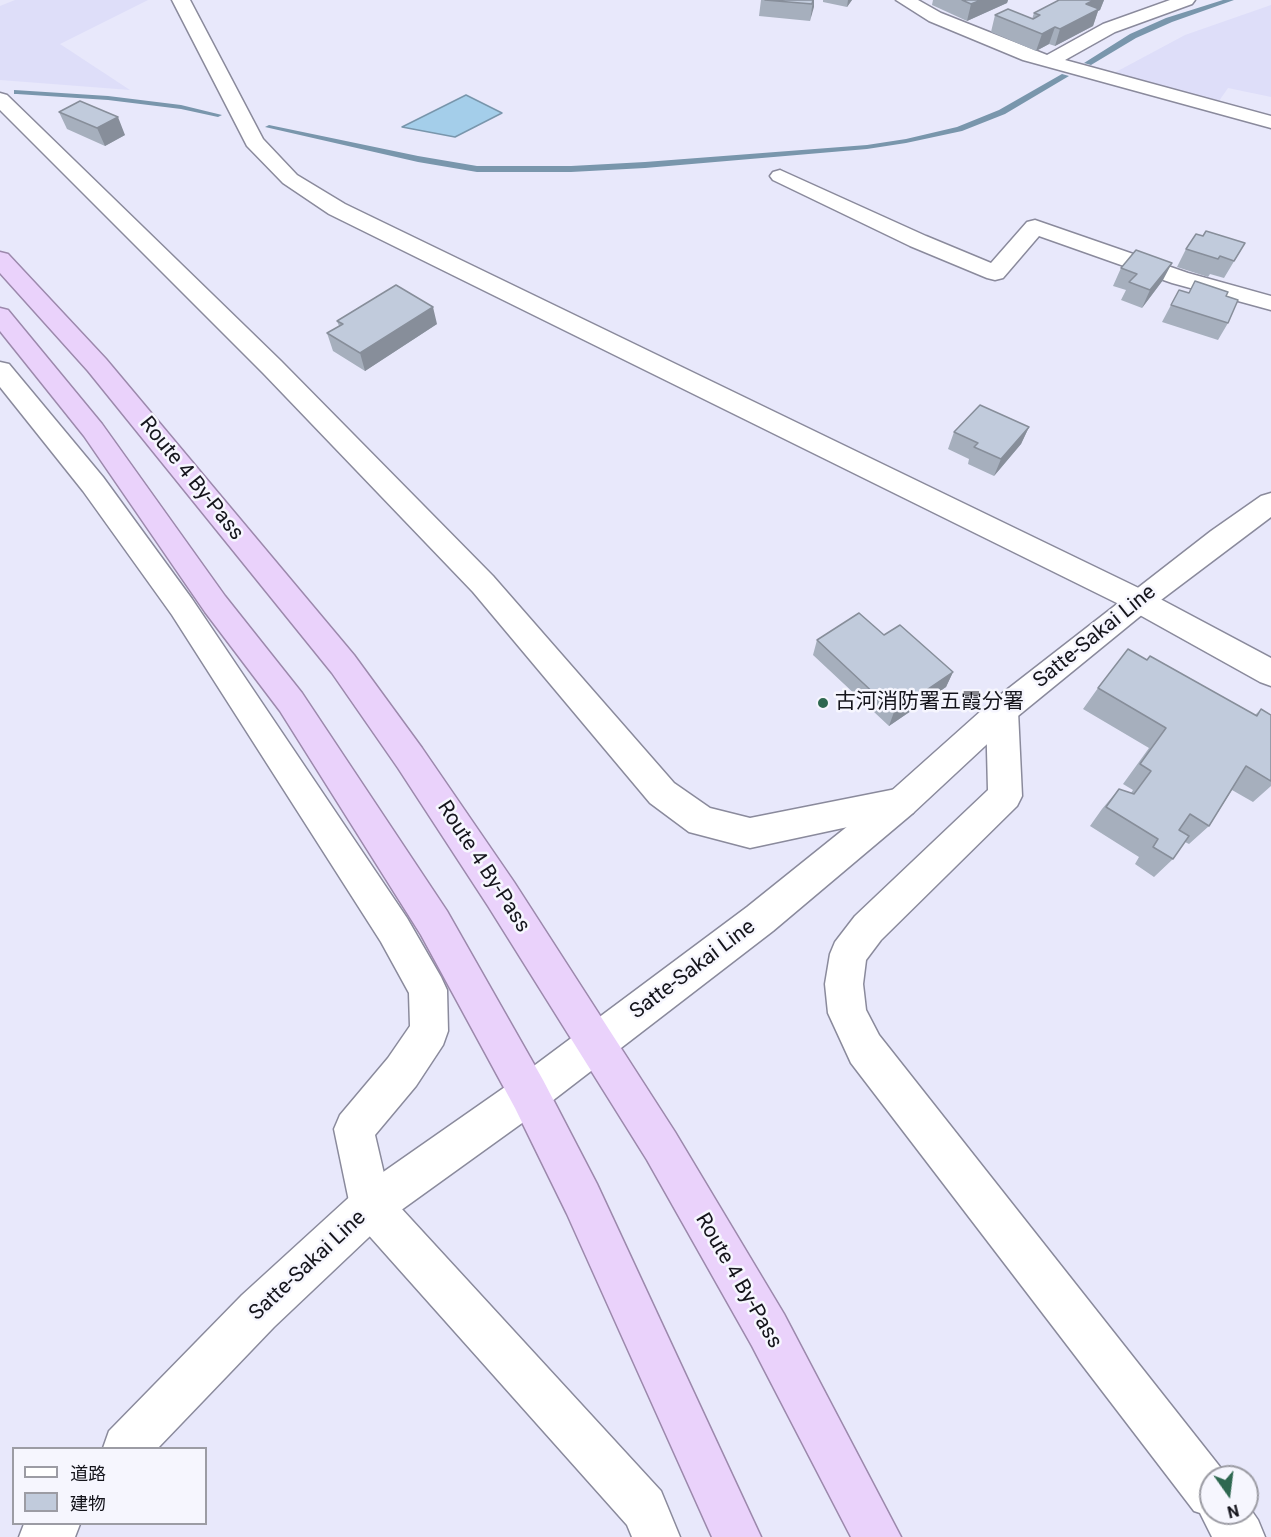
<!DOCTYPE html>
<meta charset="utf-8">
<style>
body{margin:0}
#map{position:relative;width:1271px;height:1537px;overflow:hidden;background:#e8e8fb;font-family:Roboto,"Noto Sans JP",sans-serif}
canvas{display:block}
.legend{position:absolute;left:12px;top:1447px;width:195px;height:78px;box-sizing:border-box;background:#f6f6fe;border:2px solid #9c9ca4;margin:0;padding:8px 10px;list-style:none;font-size:18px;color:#15151c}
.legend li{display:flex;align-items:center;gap:12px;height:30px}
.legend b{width:30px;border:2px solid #9c9ca4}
.north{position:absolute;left:1199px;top:1465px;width:60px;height:60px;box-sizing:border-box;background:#f6f6fe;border:2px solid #9c9ca4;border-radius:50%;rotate:166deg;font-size:16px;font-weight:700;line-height:24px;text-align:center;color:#15151c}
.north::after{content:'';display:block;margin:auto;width:21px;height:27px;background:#2e6850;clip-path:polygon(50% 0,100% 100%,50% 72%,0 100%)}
</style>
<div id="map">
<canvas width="1271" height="1537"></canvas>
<ul class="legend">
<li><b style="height:8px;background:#fff"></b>道路</li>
<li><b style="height:16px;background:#c1cbdc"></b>建物</li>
</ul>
<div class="north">N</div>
</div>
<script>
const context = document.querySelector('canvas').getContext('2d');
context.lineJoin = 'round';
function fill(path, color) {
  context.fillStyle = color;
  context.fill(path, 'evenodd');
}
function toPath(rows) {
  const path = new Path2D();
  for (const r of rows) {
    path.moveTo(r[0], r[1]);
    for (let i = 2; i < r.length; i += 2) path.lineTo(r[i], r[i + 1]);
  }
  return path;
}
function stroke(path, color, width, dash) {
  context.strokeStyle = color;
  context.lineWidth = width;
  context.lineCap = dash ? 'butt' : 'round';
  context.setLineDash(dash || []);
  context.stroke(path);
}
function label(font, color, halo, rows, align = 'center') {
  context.font = font + ' Roboto,"Noto Sans JP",sans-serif';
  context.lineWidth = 5;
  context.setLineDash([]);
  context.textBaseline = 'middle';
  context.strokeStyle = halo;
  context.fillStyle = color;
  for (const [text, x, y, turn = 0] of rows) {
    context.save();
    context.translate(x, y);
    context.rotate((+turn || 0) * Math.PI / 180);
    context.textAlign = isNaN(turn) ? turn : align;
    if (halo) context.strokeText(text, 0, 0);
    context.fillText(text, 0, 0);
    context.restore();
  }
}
const built = toPath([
 [15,0,148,0,60,44,130,90,0,80,0,6],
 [1271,5,1271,97,1228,88,1219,101,1114,73,1185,35]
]);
const water = toPath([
 [466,95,502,113,455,137,402,127,466,95]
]);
const stream = toPath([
 [1223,0,1234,0,1172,22,1136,38,1091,65,1084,63,1130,34,1166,18,1223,0],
 [1062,74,1069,76,1005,114,962,131,906,143,867,149,645,168,571,172,477,172,418,162,265,127,269,125,418,156,477,166,571,166,645,162,867,145,906,139,957,127,999,110,1062,74],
 [14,90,108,96,181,105,222,115,218,117,181,109,108,100,17,94,14,94,14,90]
]);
const minor = toPath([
 [172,0,190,0,263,139,297,175,345,204,1149,593,1271,658,1271,686,1260,682,1129,609,329,214,283,183,247,146,172,0],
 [896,0,918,0,941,13,1047,55,1103,24,1170,0,1195,0,1192,4,1115,32,1065,60,1271,116,1271,128,1023,60,929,21,896,0],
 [0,93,7,95,281,361,493,576,674,783,710,808,750,818,901,788,913,793,918,803,913,813,750,848,689,832,650,803,473,592,263,373,0,110,0,93],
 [780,170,926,236,991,263,1027,222,1035,220,1188,273,1271,296,1271,310,1172,283,1039,236,1003,278,995,280,987,278,910,246,773,180,770,176,773,172,780,170],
 [0,362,9,364,103,477,192,599,407,918,441,977,447,990,448,1031,443,1045,416,1086,375,1135,389,1195,661,1491,680,1537,632,1537,627,1525,356,1221,350,1206,334,1129,340,1115,388,1058,410,1026,409,993,381,942,172,615,83,491,0,387,0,362],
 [1002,698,1013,702,1018,711,1022,796,1017,806,881,940,866,960,863,984,866,1010,879,1035,1228,1477,1211,1477,1211,1513,1247,1513,1247,1504,1258,1520,1265,1537,1212,1537,1200,1513,1194,1511,851,1063,828,1013,825,984,830,954,835,942,855,916,988,790,986,711,991,702,1002,698]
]);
const secondary = toPath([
 [1271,493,1271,517,1149,609,1013,720,913,813,773,931,543,1108,386,1221,274,1327,158,1448,103,1448,109,1431,242,1295,356,1191,515,1080,747,907,889,793,991,702,1211,531,1261,496,1271,493],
 [24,1524,80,1524,75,1537,19,1537,24,1524]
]);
const trunk = toPath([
 [0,252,8,254,106,359,354,655,422,748,514,882,675,1132,784,1314,901,1537,851,1537,752,1346,647,1160,488,906,398,768,332,673,88,371,0,273,0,252],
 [0,308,8,310,102,424,225,596,302,693,447,911,543,1080,597,1184,761,1537,712,1537,567,1214,515,1108,421,935,280,711,205,612,84,436,0,331,0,308]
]);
const wall = toPath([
 [761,0,814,0,810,21,759,16],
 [823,0,852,0,847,7,823,2],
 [933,0,1008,0,1007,3,967,21,932,5],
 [1059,0,1104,0,1100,10,1098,11,1093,26,1055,46,1049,44,1036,51,991,32,995,15,1032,19,1034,13],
 [59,112,125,135,105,146,67,129],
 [1203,236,1245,243,1224,278,1210,274,1208,277,1177,267,1186,249],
 [1121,268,1163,280,1142,308,1121,300,1126,290,1113,286],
 [1179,290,1189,293,1226,296,1228,323,1218,340,1162,322],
 [337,321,437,324,365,371,333,351,327,333,339,326],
 [1029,427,1021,444,994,476,968,464,969,459,948,449,954,432],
 [884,635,953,672,946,687,889,726,813,655,817,640],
 [1147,660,1255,715,1261,709,1271,715,1271,786,1253,802,1232,790,1209,826,1189,844,1185,842,1173,859,1154,877,1135,864,1139,857,1090,826,1102,809,1119,789,1131,793,1133,790,1123,784,1149,748,1083,709,1098,688]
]);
const shadedWall = toPath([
 [813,0,814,0,814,7,810,21],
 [848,0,852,0,847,7],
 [981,0,1008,0,1007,3,967,21,971,4],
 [1094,0,1104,0,1100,10,1098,11,1093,26,1055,46,1060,29,1086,4],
 [1055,27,1049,44,1036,51,1042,34],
 [118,117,125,135,105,146,97,128],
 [1172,263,1163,280,1142,308,1150,290],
 [433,307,437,324,365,371,360,353],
 [1029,427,1021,444,994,476,1001,459],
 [953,672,946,687,889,726,894,712]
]);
const building = toPath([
 [765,0,813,0,812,4,765,0],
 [962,0,981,0,971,4,962,0],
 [1059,0,1094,0,1086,4,1099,9,1060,29,1055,27,1042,34,995,15,1008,9,1033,19,1040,15,1034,13,1059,0],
 [80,101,118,117,97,128,59,112,80,101],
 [1206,231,1245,243,1234,261,1220,256,1218,259,1186,249,1196,234,1203,236,1206,231],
 [1136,250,1172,263,1150,290,1129,282,1137,274,1121,268,1136,250],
 [1195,281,1228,292,1226,296,1238,300,1228,323,1171,305,1179,290,1189,293,1195,281],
 [396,285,433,307,360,353,327,333,343,324,337,321,396,285],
 [980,405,1029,427,1001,459,974,447,978,443,954,432,980,405],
 [859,613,884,635,900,625,953,672,894,712,817,640,859,613],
 [1128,649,1147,660,1150,656,1257,716,1261,709,1271,715,1271,781,1246,766,1209,826,1190,814,1179,830,1189,836,1173,859,1153,847,1158,839,1106,807,1119,789,1134,794,1151,771,1140,764,1166,728,1098,688,1128,649]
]);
const markers = [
 [823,703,6,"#2e6850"]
];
const streetNames = [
 ["Route 4 By-Pass",191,479,51],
 ["Satte-Sakai Line",1095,637,-39],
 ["Route 4 By-Pass",483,867,57],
 ["Satte-Sakai Line",693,970,-37],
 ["Satte-Sakai Line",308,1266,-43],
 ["Route 4 By-Pass",738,1281,60]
];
const poiNames = [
 ["古河消防署五霞分署",835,703]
];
fill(built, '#dedef9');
fill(water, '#a4ceea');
stroke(water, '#7996ac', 1.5);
fill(stream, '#7996ac');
stroke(minor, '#8a8a9c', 3);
stroke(secondary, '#8a8a9c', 3);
stroke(trunk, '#9c89ac', 3);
fill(minor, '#fff');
fill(secondary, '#fff');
fill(trunk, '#ead2fb');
fill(wall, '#a6afbd');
fill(shadedWall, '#878e9a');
fill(building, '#c1cbdc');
stroke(building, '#878e9a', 1.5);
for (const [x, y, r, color] of markers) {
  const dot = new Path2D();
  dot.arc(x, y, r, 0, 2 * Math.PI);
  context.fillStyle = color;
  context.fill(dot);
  stroke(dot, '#f6f6fe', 2);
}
label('21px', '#15151c', '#f6f6fe', streetNames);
label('21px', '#15151c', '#f6f6fe', poiNames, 'left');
</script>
